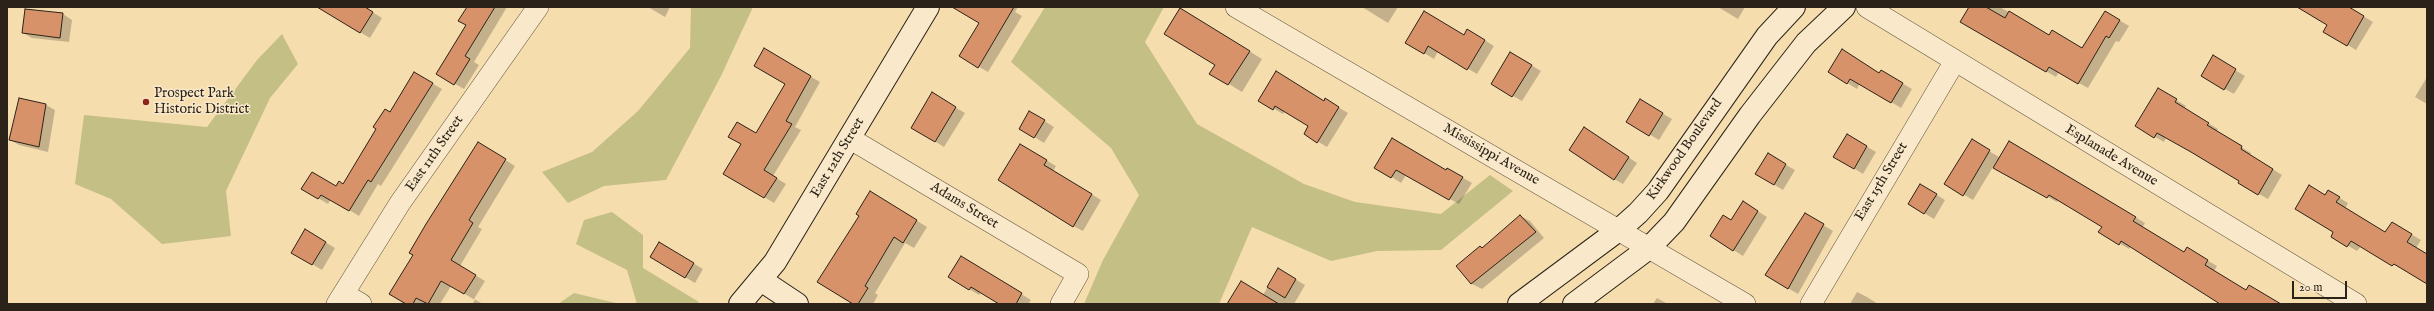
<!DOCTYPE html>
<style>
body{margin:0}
#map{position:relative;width:2434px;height:311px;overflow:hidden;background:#f6ddae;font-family:"IM FELL English",serif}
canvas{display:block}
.frame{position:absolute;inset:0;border:8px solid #2b2319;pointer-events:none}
.scale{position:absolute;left:2292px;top:281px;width:55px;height:18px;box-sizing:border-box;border:2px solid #2b2319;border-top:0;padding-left:5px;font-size:12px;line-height:14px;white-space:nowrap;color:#2b2319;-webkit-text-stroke:3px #f9e9ca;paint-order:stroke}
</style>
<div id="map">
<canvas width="2434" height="311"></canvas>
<div class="frame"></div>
<div class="scale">20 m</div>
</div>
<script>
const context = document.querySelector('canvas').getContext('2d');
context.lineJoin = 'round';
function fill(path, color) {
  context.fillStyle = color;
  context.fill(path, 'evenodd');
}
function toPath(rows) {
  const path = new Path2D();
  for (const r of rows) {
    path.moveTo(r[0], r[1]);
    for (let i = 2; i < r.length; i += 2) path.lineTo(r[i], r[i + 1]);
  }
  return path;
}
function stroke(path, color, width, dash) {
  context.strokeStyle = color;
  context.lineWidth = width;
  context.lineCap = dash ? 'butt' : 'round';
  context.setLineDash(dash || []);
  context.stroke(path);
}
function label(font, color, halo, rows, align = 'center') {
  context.font = font + ' "IM FELL English",serif';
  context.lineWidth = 3;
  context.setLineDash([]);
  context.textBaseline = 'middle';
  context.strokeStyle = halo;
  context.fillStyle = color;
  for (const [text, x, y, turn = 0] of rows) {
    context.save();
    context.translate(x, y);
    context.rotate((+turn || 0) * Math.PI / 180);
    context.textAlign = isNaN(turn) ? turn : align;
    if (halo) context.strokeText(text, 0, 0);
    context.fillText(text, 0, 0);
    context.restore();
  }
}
const green = toPath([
 [691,7,753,7,721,76,666,180,604,186,568,203,542,172,592,152,638,111,690,48],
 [1045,7,1164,7,1145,42,1197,124,1304,184,1355,202,1441,214,1490,175,1513,191,1441,250,1377,251,1331,261,1252,227,1219,304,1084,304,1103,260,1139,195,1111,148,1011,62],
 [282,34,298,64,270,98,226,191,231,236,162,244,111,199,75,184,84,115,207,127,257,60],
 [612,212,643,235,643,268,699,302,697,304,637,304,627,270,576,244,584,220],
 [574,293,620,304,558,304]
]);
const shadow = toPath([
 [332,7,364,7,382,18,370,38,328,13],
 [468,7,507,7,474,62,479,65,464,89,438,74,467,25],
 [648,7,670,7,665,17],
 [967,7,1018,7,1015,12,1022,16,988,72,960,56,980,23],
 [1362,7,1398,7,1388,23],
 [1718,7,1745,7,1738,19],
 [1970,7,2000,7,2049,36,2083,49,2105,12,2129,26,2119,42,2116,41,2088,88,2059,72,2056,77,1961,22],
 [2298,7,2348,7,2373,22,2356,50,2325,31,2328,25],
 [63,14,72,20,69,42,32,38,23,33],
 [1193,17,1262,59,1242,92,1211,73,1216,64],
 [1468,30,1494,46,1477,74,1438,51,1434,59,1406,42,1464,36],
 [765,50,820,82,795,127,801,130,773,176,786,184,774,203,724,173,756,134,786,83],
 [1511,53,1541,71,1522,101,1492,84],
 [2213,57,2245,76,2234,94,2202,76],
 [1881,71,1912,89,1901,108,1860,83,1857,89,1829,72,1880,74],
 [414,73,442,89,381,186,378,184,359,216,331,199,328,204,303,189,344,185],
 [2427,77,2427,104,2415,97],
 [2158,89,2186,106,2184,109,2218,129,2216,132,2251,153,2250,155,2282,175,2268,199,2239,183,2241,181,2166,137,2164,142,2136,126],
 [932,94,965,113,944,147,912,127],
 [1259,100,1324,102,1326,100,1348,113,1327,147,1305,134,1310,126,1285,111,1283,114],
 [1641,101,1672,119,1659,140,1628,122],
 [46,105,55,110,48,152,19,145,10,140],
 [1030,112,1054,127,1044,143,1020,128],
 [1594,134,1637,163,1623,184,1614,179],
 [1847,135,1876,152,1863,174,1834,156],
 [1972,141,1999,157,2009,142,2145,223,2142,228,2185,253,2187,249,2217,266,2214,271,2247,291,2280,304,2222,304,2131,246,2129,249,2100,232,2103,226,2059,200,2057,202,1993,167,1973,200,1946,184],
 [478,143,515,166,478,227,482,229,460,266,485,281,474,299,483,304,472,304,475,300,451,286,440,304,408,304],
 [1020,145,1056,166,1053,171,1101,200,1083,231,1073,226],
 [1768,155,1795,170,1783,190,1757,174],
 [1376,167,1446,171,1447,169,1472,183,1459,204,1406,175,1401,183],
 [1921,185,1945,200,1934,219,1909,204],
 [2328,191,2348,203,2345,209,2386,233,2392,223,2421,240,2416,248,2427,255,2427,283,2361,246,2357,251,2332,236,2334,232,2325,196],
 [882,199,927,227,914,248,905,243,875,293,878,295,873,304,855,304],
 [1743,202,1767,217,1743,256,1711,236,1731,221],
 [1805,214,1833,231,1798,294,1766,275],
 [1520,216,1530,221,1544,238,1482,289,1472,284,1458,266,1481,247,1483,248],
 [305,230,335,248,322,270,292,252],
 [659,243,703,269,695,283,651,257],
 [970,263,1031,300,1028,304,1000,304,981,292,979,295,949,277],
 [1278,269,1305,285,1294,304,1229,304,1263,295],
 [1857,292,1867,297,1878,304,1850,304],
 [1657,298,1666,303,1668,304,1653,304]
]);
const building = toPath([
 [317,7,365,7,373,12,360,33,317,7],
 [467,7,495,7,465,56,470,59,454,85,436,74,466,25,458,21,467,7],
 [952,7,1014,7,978,68,959,56,979,23,952,7],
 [1969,7,1986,7,2005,18,2009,11,2049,35,2052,30,2082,48,2105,11,2120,20,2109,38,2106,36,2078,84,2049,67,2046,72,1960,22,1969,7],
 [2297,7,2349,7,2364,16,2347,46,2323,32,2327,25,2297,7],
 [1180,8,1250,51,1228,85,1209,74,1215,65,1164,34,1180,8],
 [25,9,63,13,60,38,22,33,25,9],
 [1424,11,1464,35,1467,29,1485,40,1467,70,1428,46,1424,54,1405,43,1424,11],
 [764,48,811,76,786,121,792,124,764,170,777,178,764,198,723,174,741,144,728,137,737,122,756,133,785,84,754,66,764,48],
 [1842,49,1879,73,1881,70,1903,83,1891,103,1850,79,1847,84,1828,72,1842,49],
 [1510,52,1532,65,1512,97,1491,84,1510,52],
 [2213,55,2236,69,2224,90,2201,76,2213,55],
 [1276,71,1324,101,1325,98,1339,107,1317,143,1304,134,1308,126,1275,106,1273,110,1258,101,1276,71],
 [414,72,433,83,371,182,368,180,349,211,321,195,318,199,301,189,312,172,336,186,339,181,343,184,376,129,373,127,385,109,390,112,414,72],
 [2158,88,2177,99,2175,102,2209,123,2207,125,2242,146,2241,149,2273,169,2258,195,2238,183,2239,181,2191,152,2157,133,2154,138,2135,126,2158,88],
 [932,92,956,107,935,142,911,128,932,92],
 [19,98,46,104,39,147,9,140,19,98],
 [1640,99,1663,113,1649,136,1626,122,1640,99],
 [1029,111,1045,120,1034,138,1019,129,1029,111],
 [1584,127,1629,157,1614,180,1569,150,1584,127],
 [1847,134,1867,146,1854,169,1833,157,1847,134],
 [1392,138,1446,170,1447,168,1463,177,1449,200,1396,170,1391,178,1374,168,1392,138],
 [1972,139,1990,150,1963,196,1944,184,1972,139],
 [2009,141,2136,217,2133,221,2184,252,2187,247,2208,260,2205,265,2246,290,2249,285,2281,304,2220,304,2121,241,2119,245,2098,232,2102,227,2049,195,2047,198,1993,168,2009,141],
 [478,142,506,159,469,220,473,223,451,260,476,275,464,294,441,281,428,304,416,298,413,304,406,304,389,294,413,255,409,253,426,224,478,142],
 [1020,144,1047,160,1044,165,1092,194,1073,227,998,180,1020,144],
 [1768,153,1786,164,1774,185,1755,174,1768,153],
 [1920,184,1937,194,1924,214,1908,204,1920,184],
 [2309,185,2325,195,2328,190,2340,197,2336,202,2385,232,2392,222,2412,234,2407,242,2427,254,2427,284,2394,264,2392,266,2351,241,2347,247,2331,237,2333,232,2295,209,2309,185],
 [870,191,917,220,903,243,894,237,865,286,868,288,858,304,853,304,817,282,859,216,856,214,870,191],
 [1743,201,1758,211,1733,251,1710,236,1723,215,1731,220,1743,201],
 [1805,213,1824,224,1788,289,1765,275,1805,213],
 [1520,215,1536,232,1471,284,1456,266,1480,246,1482,248,1520,215],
 [305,229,326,242,312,265,291,253,305,229],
 [659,242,694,263,685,278,650,257,659,242],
 [961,256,1022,293,1016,304,999,304,971,287,969,290,948,277,961,256],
 [1278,268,1296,279,1285,298,1267,287,1278,268],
 [1241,281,1279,304,1227,304,1241,281]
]);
const street = toPath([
 [1236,7,1745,304],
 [1867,7,2356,304],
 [849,138,1078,274,1061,304],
 [344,294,361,304],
 [337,304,400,203,538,7],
 [1811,304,1955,61]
]);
const secondary = toPath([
 [761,280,797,304],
 [740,304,775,262,928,7],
 [1519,304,1620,229,1638,213,1658,191,1767,36,1794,7],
 [1574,304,1649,248,1674,222,1750,115,1806,43,1844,7]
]);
const markers = [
 [146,102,4,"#8f2418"]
];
const poiNames = [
 ["Prospect Park",154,94],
 ["Historic District",154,110]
];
const streetNames = [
 ["Kirkwood Boulevard",1685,150,-55],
 ["East 11th Street",435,154,-55],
 ["Mississippi Avenue",1491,155,30],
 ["Esplanade Avenue",2111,156,31],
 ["East 12th Street",838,158,-59],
 ["East 15th Street",1882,182,-59],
 ["Adams Street",964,206,31]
];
fill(green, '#c4bf85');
fill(shadow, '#0003');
fill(building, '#d89269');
stroke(building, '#2b2319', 1);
stroke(street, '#5e523e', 22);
stroke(secondary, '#2b2319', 24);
stroke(street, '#f9e9ca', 21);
stroke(secondary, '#f9e9ca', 22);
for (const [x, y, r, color] of markers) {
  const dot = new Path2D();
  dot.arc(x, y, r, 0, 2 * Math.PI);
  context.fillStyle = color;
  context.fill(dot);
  stroke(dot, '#f9e9ca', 1.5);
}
label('14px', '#2b2319', '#f9e9ca', poiNames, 'left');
label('14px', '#2b2319', '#f9e9ca', streetNames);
</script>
